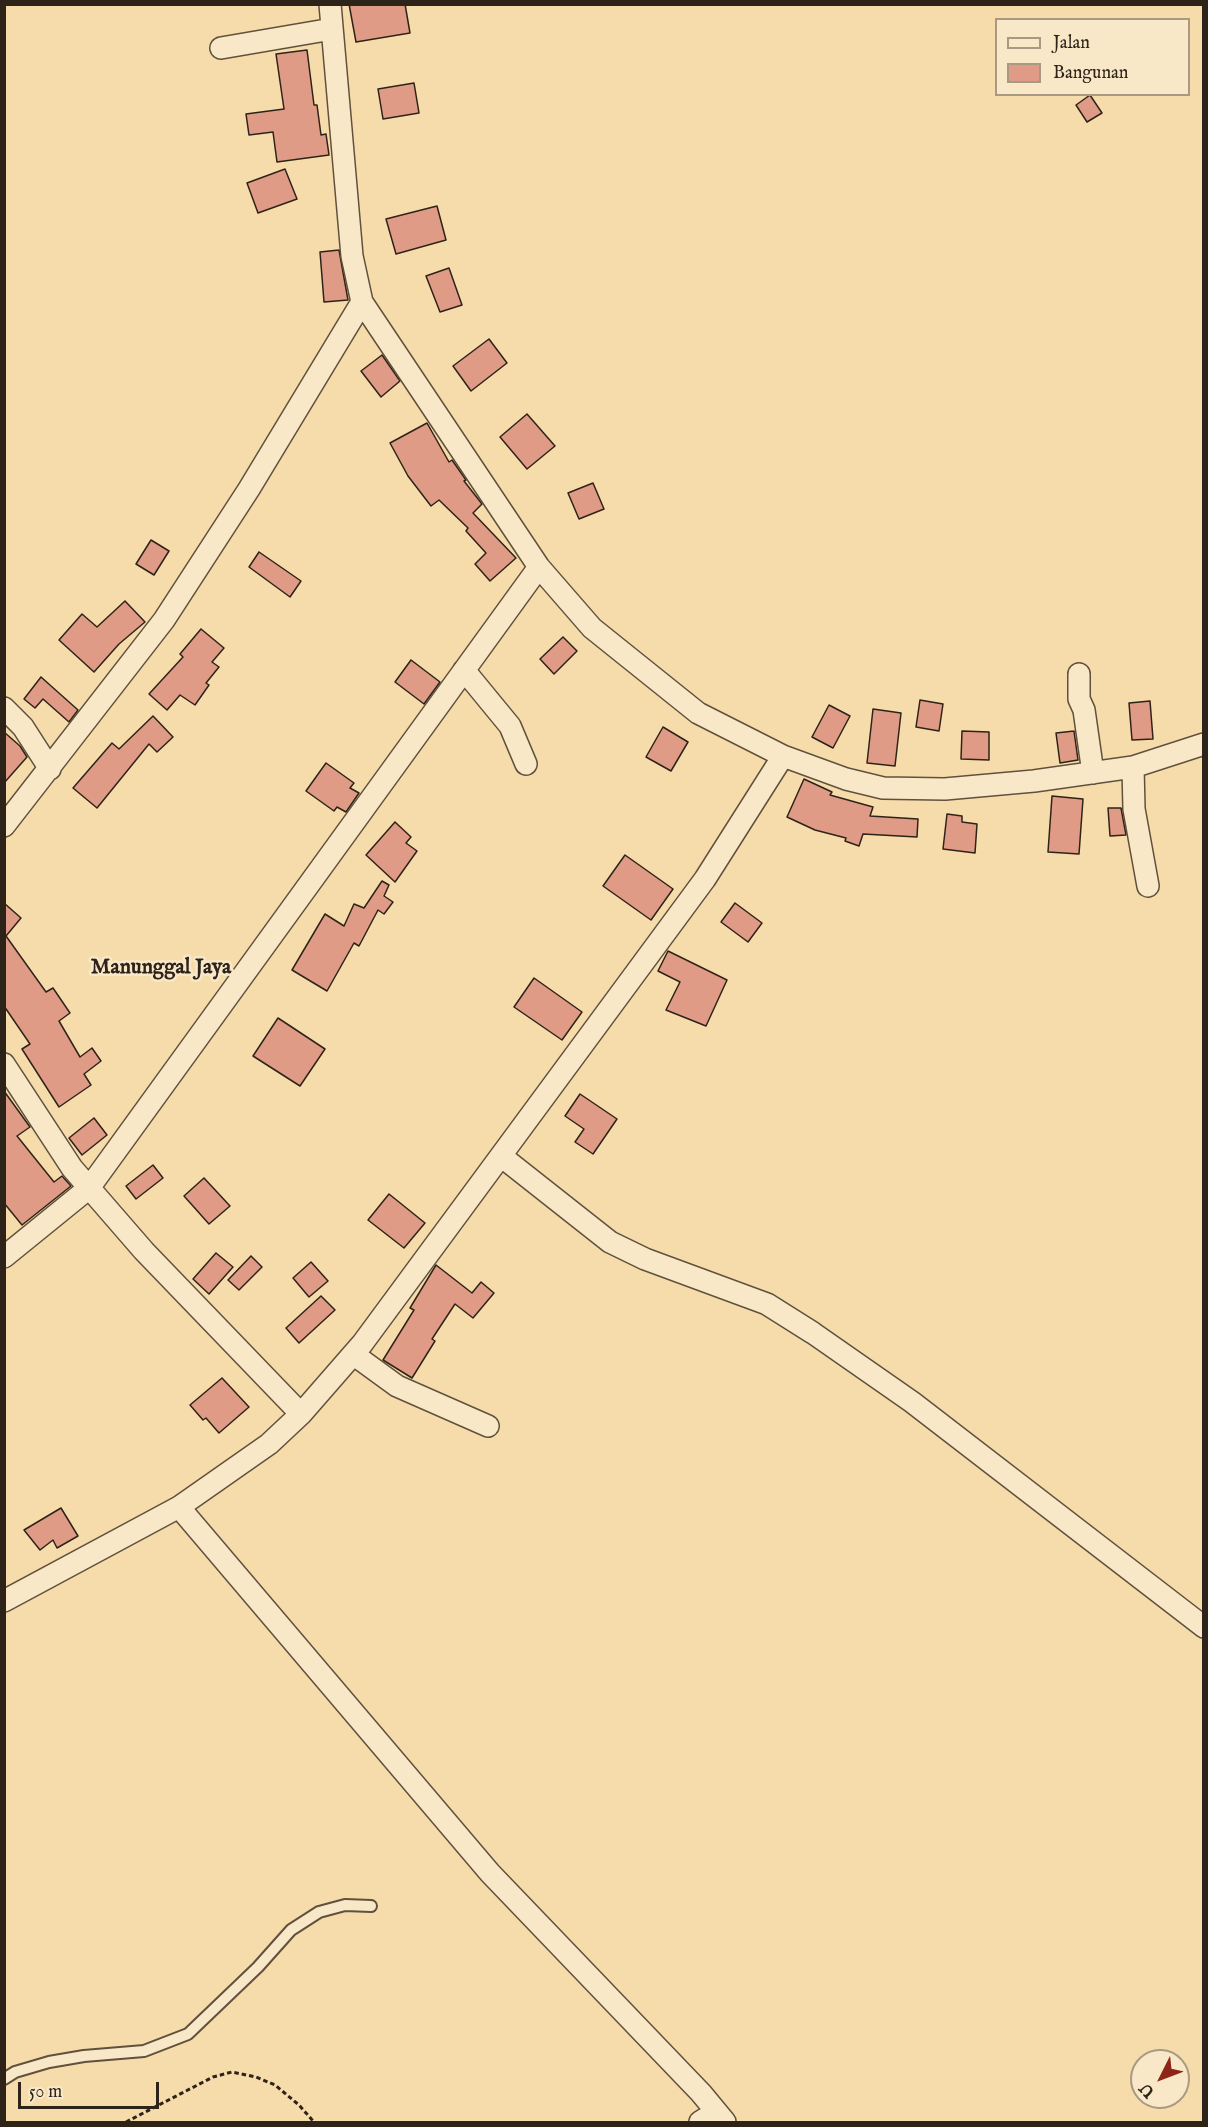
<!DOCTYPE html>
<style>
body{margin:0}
#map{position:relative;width:1208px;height:2127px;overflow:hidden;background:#f6dbab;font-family:"IM FELL English",serif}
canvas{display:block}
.frame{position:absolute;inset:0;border:6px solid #2e2318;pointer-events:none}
.legend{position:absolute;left:995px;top:18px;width:195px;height:78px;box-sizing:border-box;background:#f9e8c8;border:2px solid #a89982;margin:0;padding:8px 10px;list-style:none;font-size:18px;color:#2e2318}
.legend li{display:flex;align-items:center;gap:12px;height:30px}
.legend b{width:30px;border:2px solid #a89982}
.north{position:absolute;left:1130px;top:2049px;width:60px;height:60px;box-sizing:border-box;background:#f9e8c8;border:2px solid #a89982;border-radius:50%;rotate:228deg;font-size:16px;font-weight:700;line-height:24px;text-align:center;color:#2e2318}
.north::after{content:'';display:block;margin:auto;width:21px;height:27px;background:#8f2418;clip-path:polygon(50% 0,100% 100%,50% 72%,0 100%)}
.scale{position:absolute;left:18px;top:2082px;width:141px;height:27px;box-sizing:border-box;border:3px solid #2e2318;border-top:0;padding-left:8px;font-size:18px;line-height:21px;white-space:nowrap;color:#2e2318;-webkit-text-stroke:4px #f9e8c8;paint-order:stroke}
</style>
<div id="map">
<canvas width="1208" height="2127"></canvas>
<div class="frame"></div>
<ul class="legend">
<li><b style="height:8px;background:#f9e8c8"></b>Jalan</li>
<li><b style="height:16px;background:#df9b85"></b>Bangunan</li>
</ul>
<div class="north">U</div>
<div class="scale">50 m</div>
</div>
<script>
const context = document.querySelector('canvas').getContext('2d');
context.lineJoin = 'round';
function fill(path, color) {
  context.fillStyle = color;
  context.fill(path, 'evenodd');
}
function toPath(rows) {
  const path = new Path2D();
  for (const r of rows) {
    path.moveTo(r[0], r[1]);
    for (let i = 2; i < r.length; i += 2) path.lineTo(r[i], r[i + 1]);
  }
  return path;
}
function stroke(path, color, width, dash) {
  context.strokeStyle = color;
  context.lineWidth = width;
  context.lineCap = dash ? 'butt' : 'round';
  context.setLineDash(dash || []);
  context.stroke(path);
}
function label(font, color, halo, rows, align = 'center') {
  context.font = font + ' "IM FELL English",serif';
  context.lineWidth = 5;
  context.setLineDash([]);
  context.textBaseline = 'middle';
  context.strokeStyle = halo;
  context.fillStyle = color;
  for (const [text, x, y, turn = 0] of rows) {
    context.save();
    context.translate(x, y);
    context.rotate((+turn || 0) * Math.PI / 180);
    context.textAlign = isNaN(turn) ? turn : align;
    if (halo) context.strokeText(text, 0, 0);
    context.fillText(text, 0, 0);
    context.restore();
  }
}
const building = toPath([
 [349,4,405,4,410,33,356,42,349,4],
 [307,50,314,105,317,105,321,135,326,134,329,155,277,162,273,132,249,135,246,114,284,109,276,54,307,50],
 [414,83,419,113,383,119,378,89,414,83],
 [1090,95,1102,113,1087,122,1076,105,1090,95],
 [285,169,297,199,258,213,247,183,285,169],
 [437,206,446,240,396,254,386,219,437,206],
 [339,250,348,300,324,302,320,252,339,250],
 [449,268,462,305,440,312,426,276,449,268],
 [489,339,507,363,471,391,453,366,489,339],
 [382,355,400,381,381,397,361,371,382,355],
 [527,414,555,446,527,469,500,437,527,414],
 [427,423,449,462,452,460,466,480,464,481,482,504,473,513,516,558,490,581,475,564,486,553,466,531,468,528,439,500,431,506,408,476,390,443,427,423],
 [593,483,604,509,579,519,568,493,593,483],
 [151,540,169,551,154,575,136,564,151,540],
 [259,552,301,581,290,597,249,567,259,552],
 [125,601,145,622,119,644,94,672,59,640,82,614,97,627,125,601],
 [201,629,224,648,212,662,219,667,206,683,209,685,195,705,180,695,167,710,149,694,183,657,180,654,201,629],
 [563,637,577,651,554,674,540,659,563,637],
 [411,660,440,682,424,704,395,682,411,660],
 [41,677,78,710,69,722,43,699,35,708,24,699,41,677],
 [920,700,943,704,939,731,916,727,920,700],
 [1150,701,1153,739,1132,740,1129,703,1150,701],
 [829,705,850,716,833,748,812,737,829,705],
 [873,709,901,713,895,766,867,763,873,709],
 [153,716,173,737,157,752,149,744,97,808,73,788,112,743,119,749,153,716],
 [663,727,688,742,671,771,646,757,663,727],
 [962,731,989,732,989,760,961,759,962,731],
 [1074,731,1078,760,1060,763,1056,733,1074,731],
 [4,732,20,746,27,757,4,783,4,732],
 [326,763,354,783,350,788,359,793,346,812,337,807,334,811,306,791,326,763],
 [804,779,832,792,830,795,873,807,870,816,918,819,917,837,863,834,859,846,845,841,846,838,815,830,787,817,804,779],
 [1052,796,1083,799,1079,854,1048,852,1052,796],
 [1108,808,1121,808,1126,835,1110,836,1108,808],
 [947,814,962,816,962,822,977,824,975,853,943,849,947,814],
 [395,822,411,837,406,843,417,851,395,882,366,855,395,822],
 [625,855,673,889,651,920,603,886,625,855],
 [382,881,389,885,384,896,393,902,384,914,378,910,359,946,354,943,327,991,292,970,325,914,344,926,354,904,364,908,382,881],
 [4,903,21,918,6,936,46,992,53,988,70,1013,59,1021,80,1057,92,1048,101,1061,84,1074,91,1085,59,1107,22,1049,30,1044,4,1006,4,903],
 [735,903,762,923,748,942,721,922,735,903],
 [668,951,727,980,706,1026,666,1010,680,982,658,971,668,951],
 [534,978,582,1012,562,1040,514,1007,534,978],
 [278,1018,325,1049,300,1086,253,1056,278,1018],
 [4,1091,30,1127,17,1136,54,1182,62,1176,71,1186,22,1225,4,1203,4,1091],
 [580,1094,617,1119,593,1154,575,1142,584,1129,565,1116,580,1094],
 [94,1118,107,1135,82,1155,69,1138,94,1118],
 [153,1165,163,1178,136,1199,126,1186,153,1165],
 [204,1178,230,1206,209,1224,184,1196,204,1178],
 [389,1194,425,1223,404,1248,368,1220,389,1194],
 [216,1253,233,1267,209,1294,193,1279,216,1253],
 [251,1256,262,1267,239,1290,228,1280,251,1256],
 [311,1262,328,1281,309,1297,293,1278,311,1262],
 [436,1265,472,1293,481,1282,494,1293,473,1318,455,1304,432,1339,435,1341,412,1378,383,1360,414,1310,410,1308,436,1265],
 [321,1296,335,1310,299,1343,286,1328,321,1296],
 [222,1378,249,1407,219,1433,206,1418,203,1420,190,1405,222,1378],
 [61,1508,78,1536,57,1548,53,1540,40,1550,24,1530,61,1508]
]);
const path = toPath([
 [126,2122,213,2077,232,2072,256,2077,275,2085,299,2105,314,2122]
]);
const lane = toPath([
 [4,2079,15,2072,49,2062,84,2056,144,2051,188,2034,258,1967,291,1930,319,1912,345,1905,371,1906]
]);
const street = toPath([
 [330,4,352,256,362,302,539,567,592,628,698,713,783,756,846,779,883,788,945,789,1034,781,1133,767,1204,744],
 [221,48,332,29],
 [464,670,510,726,526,764],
 [1079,674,1079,699,1084,710,1093,773],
 [4,708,23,727,50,769],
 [1133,767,1134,809,1148,886],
 [4,826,164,620,249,489,362,302],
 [4,1064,72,1168,144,1251,301,1414],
 [501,1156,610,1242,645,1259,767,1304,813,1333,912,1402,1204,1627],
 [4,1257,89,1188,539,567],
 [353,1354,397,1386,488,1426],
 [179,1507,490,1873,701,2093,725,2122],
 [4,1601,179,1507,269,1444,301,1414,362,1344,705,879,783,756],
 [700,2122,716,2112]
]);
const quarterNames = [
 ["Manunggal Jaya",161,969]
];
fill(building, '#df9b85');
stroke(building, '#2e2318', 1.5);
stroke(lane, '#60513d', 14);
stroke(street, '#60513d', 24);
stroke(path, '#2e2318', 3, [4.5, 3]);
stroke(lane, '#f9e8c8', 10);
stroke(street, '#f9e8c8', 21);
label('bold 21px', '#2e2318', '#f9e8c8', quarterNames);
</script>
